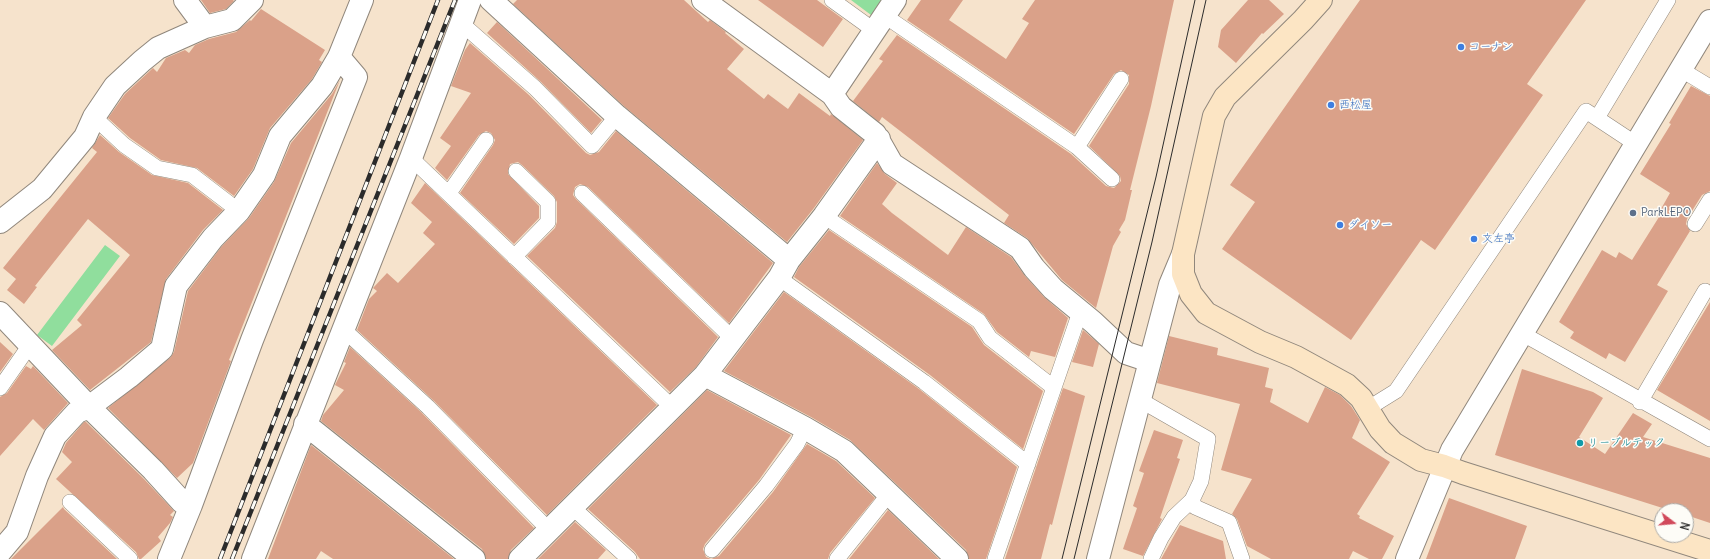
<!DOCTYPE html>
<meta charset="utf-8">
<style>
body{margin:0}
#map{position:relative;width:1710px;height:559px;overflow:hidden;background:#f6e3cc;font-family:Delius,sans-serif}
canvas{display:block}
.north{position:absolute;left:1654px;top:503px;width:40px;height:40px;box-sizing:border-box;background:#fdfcf7;border:1px solid #a9a8a5;border-radius:50%;rotate:106deg;font-size:11px;font-weight:700;line-height:16px;text-align:center;color:#2b2b2b}
.north::after{content:'';display:block;margin:auto;width:14px;height:18px;background:#d1495b;clip-path:polygon(50% 0,100% 100%,50% 72%,0 100%)}
</style>
<div id="map">
<canvas width="1710" height="559"></canvas>
<div class="north">N</div>
</div>
<script>
const context = document.querySelector('canvas').getContext('2d');
context.lineJoin = 'round';
function fill(path, color) {
  context.fillStyle = color;
  context.fill(path, 'evenodd');
}
function toPath(rows) {
  const path = new Path2D();
  for (const r of rows) {
    path.moveTo(r[0], r[1]);
    for (let i = 2; i < r.length; i += 2) path.lineTo(r[i], r[i + 1]);
  }
  return path;
}
function stroke(path, color, width, dash) {
  context.strokeStyle = color;
  context.lineWidth = width;
  context.lineCap = dash ? 'butt' : 'round';
  context.setLineDash(dash || []);
  context.stroke(path);
}
function label(font, color, halo, rows, align = 'center') {
  context.font = font + ' Delius,"Klee One",sans-serif';
  context.lineWidth = 3;
  context.setLineDash([]);
  context.textBaseline = 'middle';
  context.strokeStyle = halo;
  context.fillStyle = color;
  for (const [text, x, y, turn = 0] of rows) {
    context.save();
    context.translate(x, y);
    context.rotate((+turn || 0) * Math.PI / 180);
    context.textAlign = isNaN(turn) ? turn : align;
    if (halo) context.strokeText(text, 0, 0);
    context.fillText(text, 0, 0);
    context.restore();
  }
}
const green = toPath([
 [851,0,881,0,884,2,875,18],
 [105,245,120,256,52,346,37,335]
]);
const building = toPath([
 [201,0,233,0,234,1,226,9,210,13],
 [517,0,684,0,708,22,710,20,726,32,725,33,744,49,727,69,764,99,768,94,788,109,799,93,830,116,831,114,863,140,814,208,787,242,625,107,513,4],
 [758,0,817,0,843,19,823,47],
 [921,0,963,0,949,20,1006,59,1029,23,1022,19,1035,0,1174,0,1151,106,1130,190,1132,190,1125,220,1119,230,1121,232,1113,246,1096,308,1062,280,1027,238,1004,223,1009,215,882,117,879,122,853,101,883,61,879,59,897,35,1071,154,1106,186,1114,188,1121,181,1120,176,1089,146,1129,84,1129,75,1121,70,1114,74,1074,134,907,20],
 [1248,0,1269,0,1284,14,1263,34,1262,33,1236,63,1218,47,1221,30],
 [1360,0,1586,0,1527,84,1543,95,1435,250,1421,240,1351,340,1222,249,1255,202,1230,185],
 [261,9,325,50,319,60,322,62,312,79,270,128,253,169,234,196,197,168,161,160,130,138,108,118,125,94,153,68,157,72,166,58,185,50,189,53,195,45,209,39,236,32,250,20,251,21],
 [497,22,602,120,591,133,541,82,487,33],
 [470,43,529,95,586,153,590,155,599,152,616,131,773,263,729,323,588,187,580,184,575,187,573,195,576,199,718,337,696,367,670,392,527,256,555,228,557,222,557,202,554,196,522,165,518,162,510,164,508,174,539,206,539,218,514,244,460,193,493,145,495,140,491,133,486,131,479,135,447,180,435,168,451,146,440,138,471,93,451,86,465,50],
 [340,80,229,360,231,361,193,463,177,478,108,408,170,358,174,352,188,291,222,246,249,218,274,182,291,143,332,94],
 [1691,86,1710,96,1710,191,1702,195,1687,219,1686,224,1690,231,1657,285,1668,291,1625,362,1609,353,1606,359,1570,338,1574,332,1559,322,1602,250,1616,258,1619,252,1632,260,1659,217,1657,216,1670,193,1640,174,1671,124,1669,123],
 [100,135,119,152,152,175,188,183,223,210,203,230,166,279,151,342,90,390,52,350,82,325,77,320,130,255,88,219,35,286,37,287,24,304,7,290,16,279,3,268,97,152,92,148],
 [877,163,885,174,897,183,882,204,892,213,948,255,966,227,1011,257,1025,276,1044,297,1068,318,1055,357,1031,351,1029,357,997,332,984,314,840,216],
 [425,183,657,405,547,515,434,401,357,330,369,299,377,291,373,288,387,273,398,283,435,244,423,233,432,222,411,203],
 [829,230,972,327,984,345,1043,391,1023,449,930,375,794,277,799,267],
 [784,292,919,389,1017,467,986,559,969,559,966,550,850,440,811,417,724,371],
 [1710,302,1710,421,1657,390],
 [1083,330,1099,344,1093,367,1072,362],
 [1169,336,1218,348,1217,355,1269,368,1265,387,1273,389,1270,402,1308,423,1325,387,1340,395,1351,406,1360,420,1352,438,1390,462,1357,514,1360,516,1359,518,1394,536,1382,559,1369,559,1353,551,1349,559,1271,559,1247,546,1237,519,1232,514,1252,479,1221,470,1240,404,1157,383],
 [0,342,13,354,0,372],
 [350,347,422,413,534,528,511,550,508,559,486,559,482,549,321,421,323,415,344,390,335,385,346,363,344,362],
 [26,366,31,369,33,366,68,403,44,430,33,419,0,456,0,397,7,393],
 [1522,369,1593,392,1603,398,1579,437,1605,454,1633,413,1652,424,1643,437,1710,458,1710,523,1686,515,1686,511,1672,511,1495,455],
 [1063,388,1085,396,1052,525,1050,524,1041,559,1005,559],
 [707,390,791,435,759,480,705,544,703,549,706,557,711,559,719,556,773,492,807,444,836,461,875,498,830,553,828,559,640,559,635,552,588,509],
 [84,422,86,422,144,479,174,511,170,515,173,517,170,523,158,537,161,541,141,559,139,559,136,552,56,479,72,462,62,452,66,443],
 [1154,430,1183,440,1177,458,1180,459,1160,518,1162,519,1143,556,1123,549,1137,508,1133,506,1144,473,1139,471],
 [311,445,454,559,333,559,321,551,316,559,268,559],
 [1449,498,1527,526,1515,559,1426,559],
 [63,507,64,509,117,559,11,559],
 [888,510,939,559,849,559],
 [575,522,606,550,598,559,538,559],
 [1180,525,1223,541,1226,559,1161,559]
]);
const lane = toPath([
 [832,0,875,31],
 [885,16,1077,147,1112,179],
 [461,23,535,88,592,146,617,116],
 [1680,69,1710,87],
 [94,117,124,145,157,168,192,175,239,211],
 [1597,118,1668,0],
 [1077,147,1121,79],
 [411,158,673,408],
 [449,193,486,140],
 [582,193,732,338],
 [824,216,979,321,990,338,1053,387],
 [1695,224,1710,200],
 [514,257,548,222,548,202,516,171],
 [779,278,924,382,1028,464],
 [343,329,428,407,548,529],
 [1523,334,1710,439],
 [0,388,30,345],
 [1140,400,1208,439,1201,481,1192,500,1195,507,1229,522,1242,559],
 [1640,402,1705,291],
 [1367,409,1396,391,1586,111,1636,144],
 [70,502,130,559],
 [571,506,629,559],
 [712,550,766,486,797,444,805,428],
 [837,559,889,494],
 [995,559,1080,312],
 [1151,559,1161,538,1174,517,1192,500]
]);
const street = toPath([
 [185,0,205,27],
 [491,0,617,116,789,260],
 [703,0,832,94,841,107,875,134,892,164,1020,248,1034,268,1053,289,1093,322,1126,353,1150,361],
 [832,94,895,0],
 [0,222,42,189,85,137,94,117,115,86,142,61,158,48,205,27,232,20,252,0],
 [0,313,89,407,153,470,182,502,191,505],
 [705,375,805,428,844,451,957,559],
 [305,424,474,559],
 [0,552,17,532,37,476,55,436,77,412,89,407,129,377,162,349,176,286,213,238,239,211,264,175,280,136,322,86,339,57,362,0],
 [169,559,191,505,252,340,356,77,339,57],
 [253,559,411,158,470,0],
 [520,559,705,375,779,278,789,260,824,216,879,139],
 [1098,559,1170,285,1183,254],
 [1407,559,1452,450,1710,21]
]);
const secondary = toPath([
 [1321,0,1303,20,1225,97,1214,116,1183,254,1183,274,1191,294,1206,313,1260,342,1296,357,1347,385,1361,398,1380,429,1393,443,1421,460,1444,466,1463,473,1710,551]
]);
const tram = toPath([
 [1062,559,1156,177,1195,0],
 [1074,559,1152,242,1206,0]
]);
const rail = toPath([
 [220,559,438,0],
 [232,559,455,0]
]);
const markers = [
 [1461,47,4,"#3f7fe0"],
 [1331,105,4,"#3f7fe0"],
 [1633,213,4,"#5c6f8a"],
 [1340,225,4,"#3f7fe0"],
 [1474,239,4,"#3f7fe0"],
 [1580,443,4,"#0f9aa8"]
];
const shopNames = [
 ["コーナン",1469,47],
 ["西松屋",1339,105],
 ["ダイソー",1348,225],
 ["文左亭",1482,239]
];
const serviceNames = [
 ["ParkLEPO",1641,213]
];
const cultureNames = [
 ["リーブルテック",1588,443]
];
fill(green, '#90de9d');
fill(building, '#daa189');
stroke(lane, '#90877c', 16);
stroke(street, '#90877c', 24);
stroke(secondary, '#90877c', 24);
stroke(lane, '#fff', 15);
stroke(street, '#fff', 22);
stroke(secondary, '#fce5c4', 22);
stroke(tram, '#2b2b2b', 1);
stroke(rail, '#2b2b2b', 4.5);
stroke(rail, '#fdfcf7', 3, [9]);
for (const [x, y, r, color] of markers) {
  const dot = new Path2D();
  dot.arc(x, y, r, 0, 2 * Math.PI);
  context.fillStyle = color;
  context.fill(dot);
  stroke(dot, '#fdfcf7', 1.5);
}
label('11px', '#366cbe', '#fdfcf7', shopNames, 'left');
label('11px', '#4e5e75', '#fdfcf7', serviceNames, 'left');
label('11px', '#0d838f', '#fdfcf7', cultureNames, 'left');
</script>
